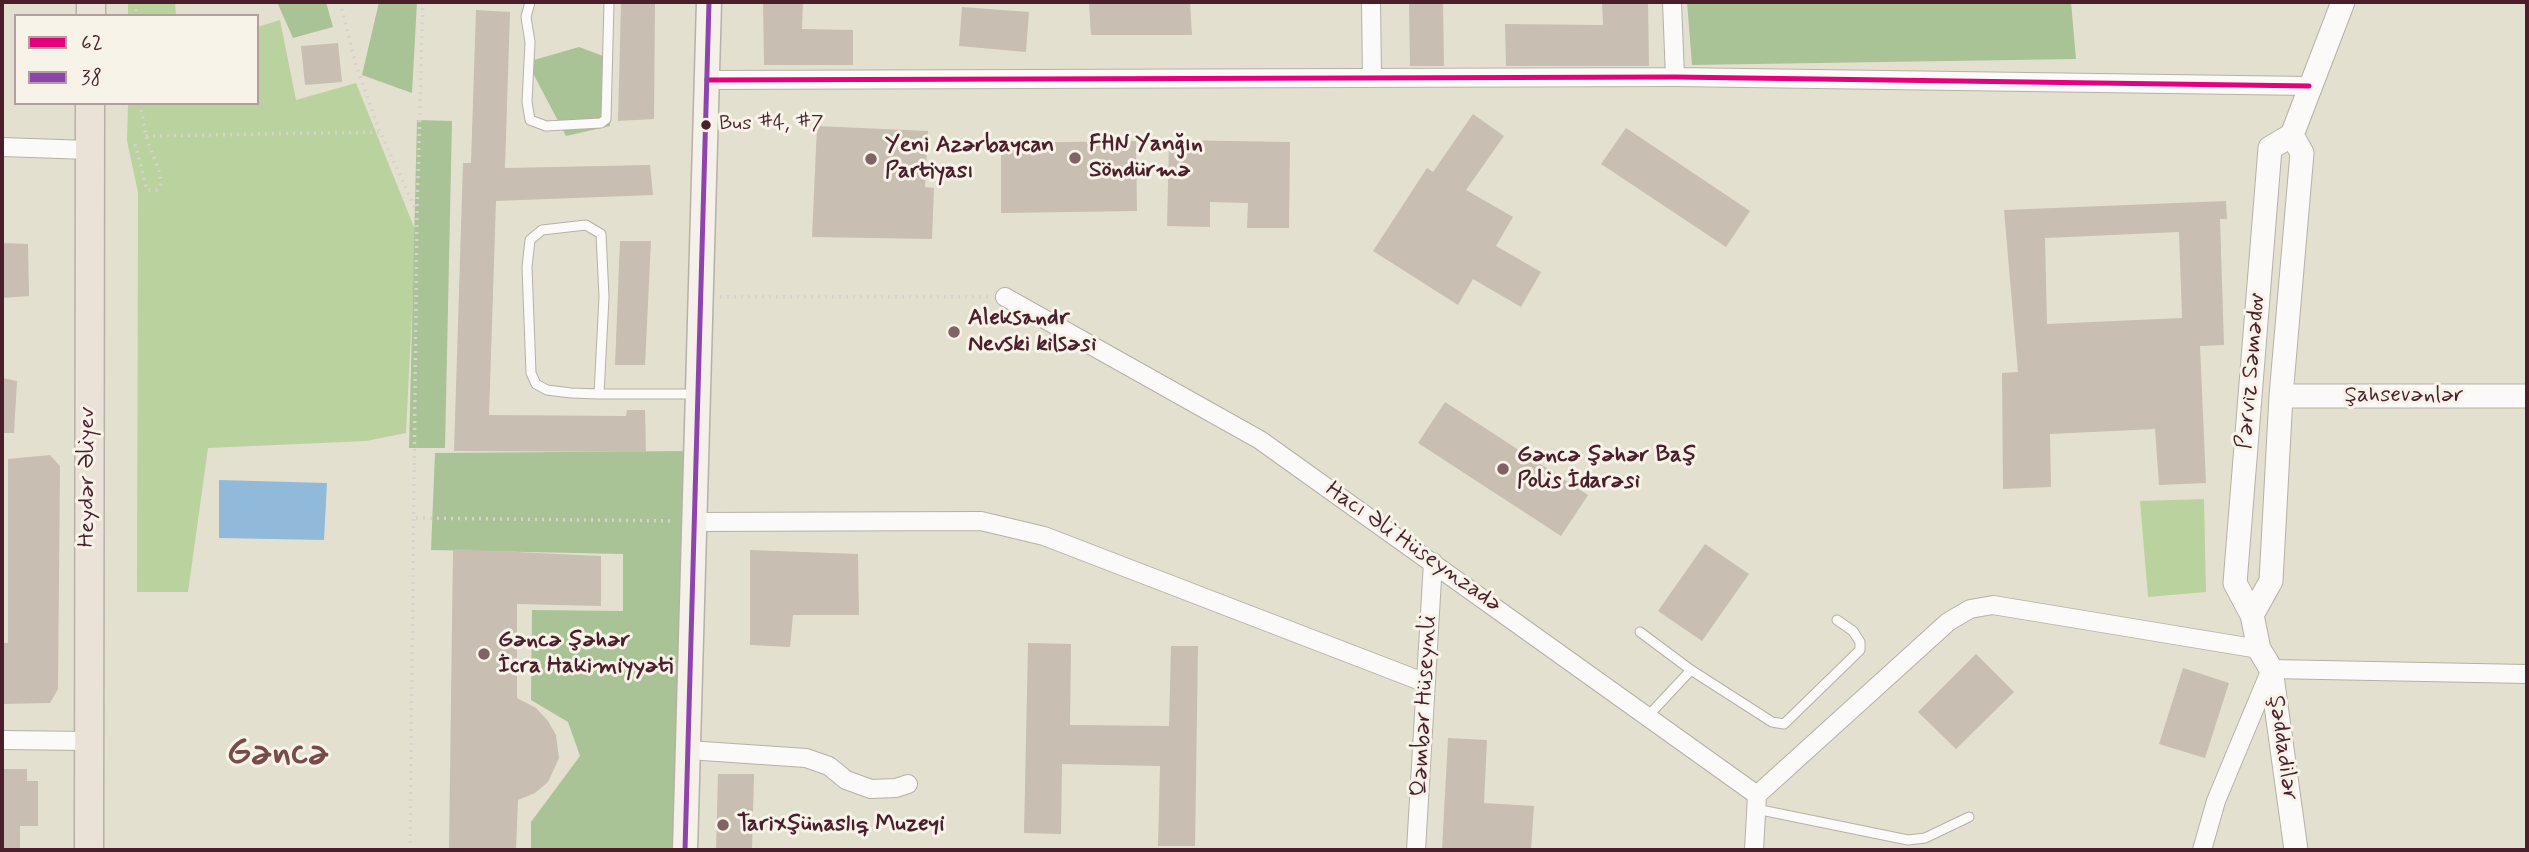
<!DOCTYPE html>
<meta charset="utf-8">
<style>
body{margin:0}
#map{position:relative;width:2529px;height:852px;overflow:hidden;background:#e4e0d0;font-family:Mynerve,sans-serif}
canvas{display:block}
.frame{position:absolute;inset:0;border:4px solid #4a1f2b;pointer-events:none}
.legend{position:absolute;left:14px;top:14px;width:245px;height:91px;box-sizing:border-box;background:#f7f3e8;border:2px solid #b29e9c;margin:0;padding:9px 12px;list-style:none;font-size:21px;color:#4a1f2b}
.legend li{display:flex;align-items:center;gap:14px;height:35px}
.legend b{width:35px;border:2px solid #b29e9c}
</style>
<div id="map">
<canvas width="2529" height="852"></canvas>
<div class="frame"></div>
<ul class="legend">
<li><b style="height:9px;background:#e5007d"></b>62</li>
<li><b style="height:9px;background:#8e44ad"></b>38</li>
</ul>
</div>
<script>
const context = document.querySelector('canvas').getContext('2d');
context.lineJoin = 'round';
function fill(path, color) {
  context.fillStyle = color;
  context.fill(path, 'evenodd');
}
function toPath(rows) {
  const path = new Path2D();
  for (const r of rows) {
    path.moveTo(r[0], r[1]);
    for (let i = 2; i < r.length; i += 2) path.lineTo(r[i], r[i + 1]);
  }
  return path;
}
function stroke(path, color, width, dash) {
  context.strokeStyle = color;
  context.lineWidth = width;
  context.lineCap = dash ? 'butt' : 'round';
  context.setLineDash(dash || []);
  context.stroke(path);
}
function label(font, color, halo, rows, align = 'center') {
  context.font = font + ' Mynerve,sans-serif';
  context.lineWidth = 6;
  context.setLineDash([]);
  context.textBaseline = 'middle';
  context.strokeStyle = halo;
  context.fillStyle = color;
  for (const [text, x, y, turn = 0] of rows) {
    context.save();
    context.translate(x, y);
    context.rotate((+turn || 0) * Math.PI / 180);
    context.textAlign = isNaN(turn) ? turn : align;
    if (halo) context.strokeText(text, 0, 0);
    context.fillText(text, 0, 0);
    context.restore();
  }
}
const green = toPath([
 [128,2,175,2,176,16,128,16],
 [280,20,296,100,356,83,416,232,406,433,366,441,208,448,188,592,137,592,138,192,127,141,128,103,257,103,257,27],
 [2204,499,2206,592,2148,597,2140,501]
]);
const forest = toPath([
 [277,2,326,2,333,27,293,38],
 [379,2,417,2,412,93,362,75],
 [1687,2,2071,2,2076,59,1692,65],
 [579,47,611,59,610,126,566,136,527,62],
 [417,120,452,121,445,448,409,448],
 [687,451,679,850,531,850,531,822,580,756,568,722,531,700,532,610,623,611,623,554,431,550,435,453]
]);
const water = toPath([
 [219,480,327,483,324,540,219,538]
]);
const building = toPath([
 [621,2,655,2,654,119,618,121],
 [763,2,803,2,802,29,853,30,853,65,764,65],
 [1089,2,1190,2,1192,35,1091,35],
 [1409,2,1443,2,1444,66,1410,66],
 [1602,2,1648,2,1649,66,1506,66,1505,24,1603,25],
 [962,7,1029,12,1026,52,959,46],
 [476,10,510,12,505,168,650,165,653,195,496,201,489,415,626,416,627,410,645,410,646,452,454,451,463,163,471,163],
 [338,43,342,82,305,85,301,46],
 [1473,114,1504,136,1466,190,1513,217,1496,246,1541,272,1521,307,1473,279,1458,305,1373,251,1427,168,1433,172],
 [817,126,928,131,925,187,934,188,932,239,812,237],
 [1626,128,1750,211,1726,247,1601,164],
 [1169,140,1290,142,1289,228,1247,228,1248,203,1210,202,1210,227,1167,226],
 [1136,141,1137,211,1001,213,1001,143],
 [2226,201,2227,219,2220,219,2224,345,2200,346,2206,483,2159,485,2155,429,2050,434,2051,487,2003,489,2002,373,2018,372,2004,210],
 [2179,232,2182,318,2047,324,2045,238],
 [620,241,651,241,645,365,615,365],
 [2,243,28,244,29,296,2,298],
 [2,378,17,381,14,433,2,433],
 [1445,402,1588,495,1561,536,1418,443],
 [50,455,60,466,58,689,50,703,2,704,2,643,8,643,8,459],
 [1705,544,1749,574,1702,641,1658,611],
 [453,549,601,556,601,606,517,604,517,698,536,708,548,721,556,735,559,758,548,782,535,793,518,800,516,850,449,850],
 [750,550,858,554,859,615,793,615,790,647,750,645],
 [1028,643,1071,644,1070,725,1169,726,1171,646,1198,646,1195,846,1158,846,1160,766,1062,764,1061,834,1024,833],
 [1976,654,2014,692,1956,749,1918,712],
 [2183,668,2229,683,2205,758,2159,744],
 [1448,738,1487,740,1484,803,1534,806,1531,850,1442,850],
 [2,769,27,769,27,781,38,781,38,826,20,826,20,850,2,850],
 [718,774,754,774,752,850,716,850]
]);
const path = toPath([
 [136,2,136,16],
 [340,2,356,65,380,132,416,210],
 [146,136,380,132],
 [135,144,147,190,157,190,161,184,160,174,146,136,140,103],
 [720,297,989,297],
 [416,518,675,521],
 [410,850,417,212,423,2]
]);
const service = toPath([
 [530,2,526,17,530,42,527,102,530,120,546,126,601,123,606,119,609,2],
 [599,394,604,297,601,234,586,225,542,230,530,240,527,267,531,373,536,384,547,390,571,393,599,394,696,394],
 [1640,632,1691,670,1772,722,1784,724,1860,650,1860,642,1853,631,1837,620],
 [1648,716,1691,670],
 [1756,809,1908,840,1925,838,1969,817]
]);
const minor = toPath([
 [1371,2,1372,78],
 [1672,2,1675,77],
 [707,80,1675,77,2309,86],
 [2,147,89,150],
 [1005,297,1260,440,1757,795],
 [694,522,981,521,1044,536,1426,683],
 [2,740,88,741],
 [688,750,806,758,829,766,846,780,871,789,896,788,908,784],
 [1757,795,1948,622,1970,609,1993,605,2259,649],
 [1416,850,1433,562],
 [1754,850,1757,795],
 [2202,850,2216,801,2271,669,2527,674]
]);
const tertiary = toPath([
 [2281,396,2527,396],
 [2252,615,2271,581,2281,396,2302,153,2292,135],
 [2296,850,2271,669,2259,649,2252,615,2235,583,2270,148,2292,135,2343,2]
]);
const secondary = toPath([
 [685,850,709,2]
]);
const primary = toPath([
 [91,16,91,2],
 [89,850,90,103]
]);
const bus1 = toPath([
 [707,80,1675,77,2309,86]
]);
const bus2 = toPath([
 [685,850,709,2]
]);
const markers = [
 [706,125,6,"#4a1f2b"],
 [1075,158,7,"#806365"],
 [871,159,7,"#806365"],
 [954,332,7,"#806365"],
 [1503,469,7,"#806365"],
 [484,654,7,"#806365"],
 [723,825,7,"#806365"]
];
const busNames = [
 ["Bus #4, #7",719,125]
];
const poiNames = [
 ["FHN Yanğın",1089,145],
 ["Söndürmə",1089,171],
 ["Yeni Azərbaycan",885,146],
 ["Partiyası",885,172],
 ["Aleksandr",968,319],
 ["Nevski kilsəsi",968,345],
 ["Gəncə şəhər Baş",1517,456],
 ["Polis İdarəsi",1517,482],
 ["Gəncə şəhər",498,641],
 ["İcra Hakimiyyəti",498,667],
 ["Tarixşünaslıq Muzeyi",737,825]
];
const streetNames = [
 ["Pərviz Səmədov",2252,371,-85],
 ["Şahsevənlər",2404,396],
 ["Heydər Əliyev",88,477,-90],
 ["Hacı Əli Hüseynzadə",1413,548,35],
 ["Qəmbər Hüseynli",1425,706,-87],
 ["Şəddadilər",2282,748,82]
];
const townNames = [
 ["Gəncə",278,755]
];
fill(green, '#bad29d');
fill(forest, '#aac396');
fill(water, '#91bada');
fill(building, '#c8beb1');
stroke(service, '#b6b0a7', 11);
stroke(minor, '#b6b0a7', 20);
stroke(tertiary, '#b6b0a7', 25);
stroke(secondary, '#b6b0a7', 27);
stroke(primary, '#b6b0a7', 31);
stroke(path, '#d6d2ce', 3.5, [2, 5]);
stroke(service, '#fbfaf8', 9);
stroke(minor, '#fbfaf8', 18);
stroke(tertiary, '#fbfaf8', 23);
stroke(secondary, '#f5f1ea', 24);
stroke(primary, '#eae2d7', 28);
stroke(bus1, '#e5007d', 5);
stroke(bus2, '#8e44ad', 5);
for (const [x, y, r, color] of markers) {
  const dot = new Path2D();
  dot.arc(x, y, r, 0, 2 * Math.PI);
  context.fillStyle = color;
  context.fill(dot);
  stroke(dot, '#f7f3e8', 2.5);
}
label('21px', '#4a1f2b', '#f7f3e8', busNames, 'left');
label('bold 23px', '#4a1f2b', '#f7f3e8', poiNames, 'left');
label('23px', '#4a1f2b', '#f7f3e8', streetNames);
label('bold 37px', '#774c48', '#f7f3e8', townNames);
</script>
